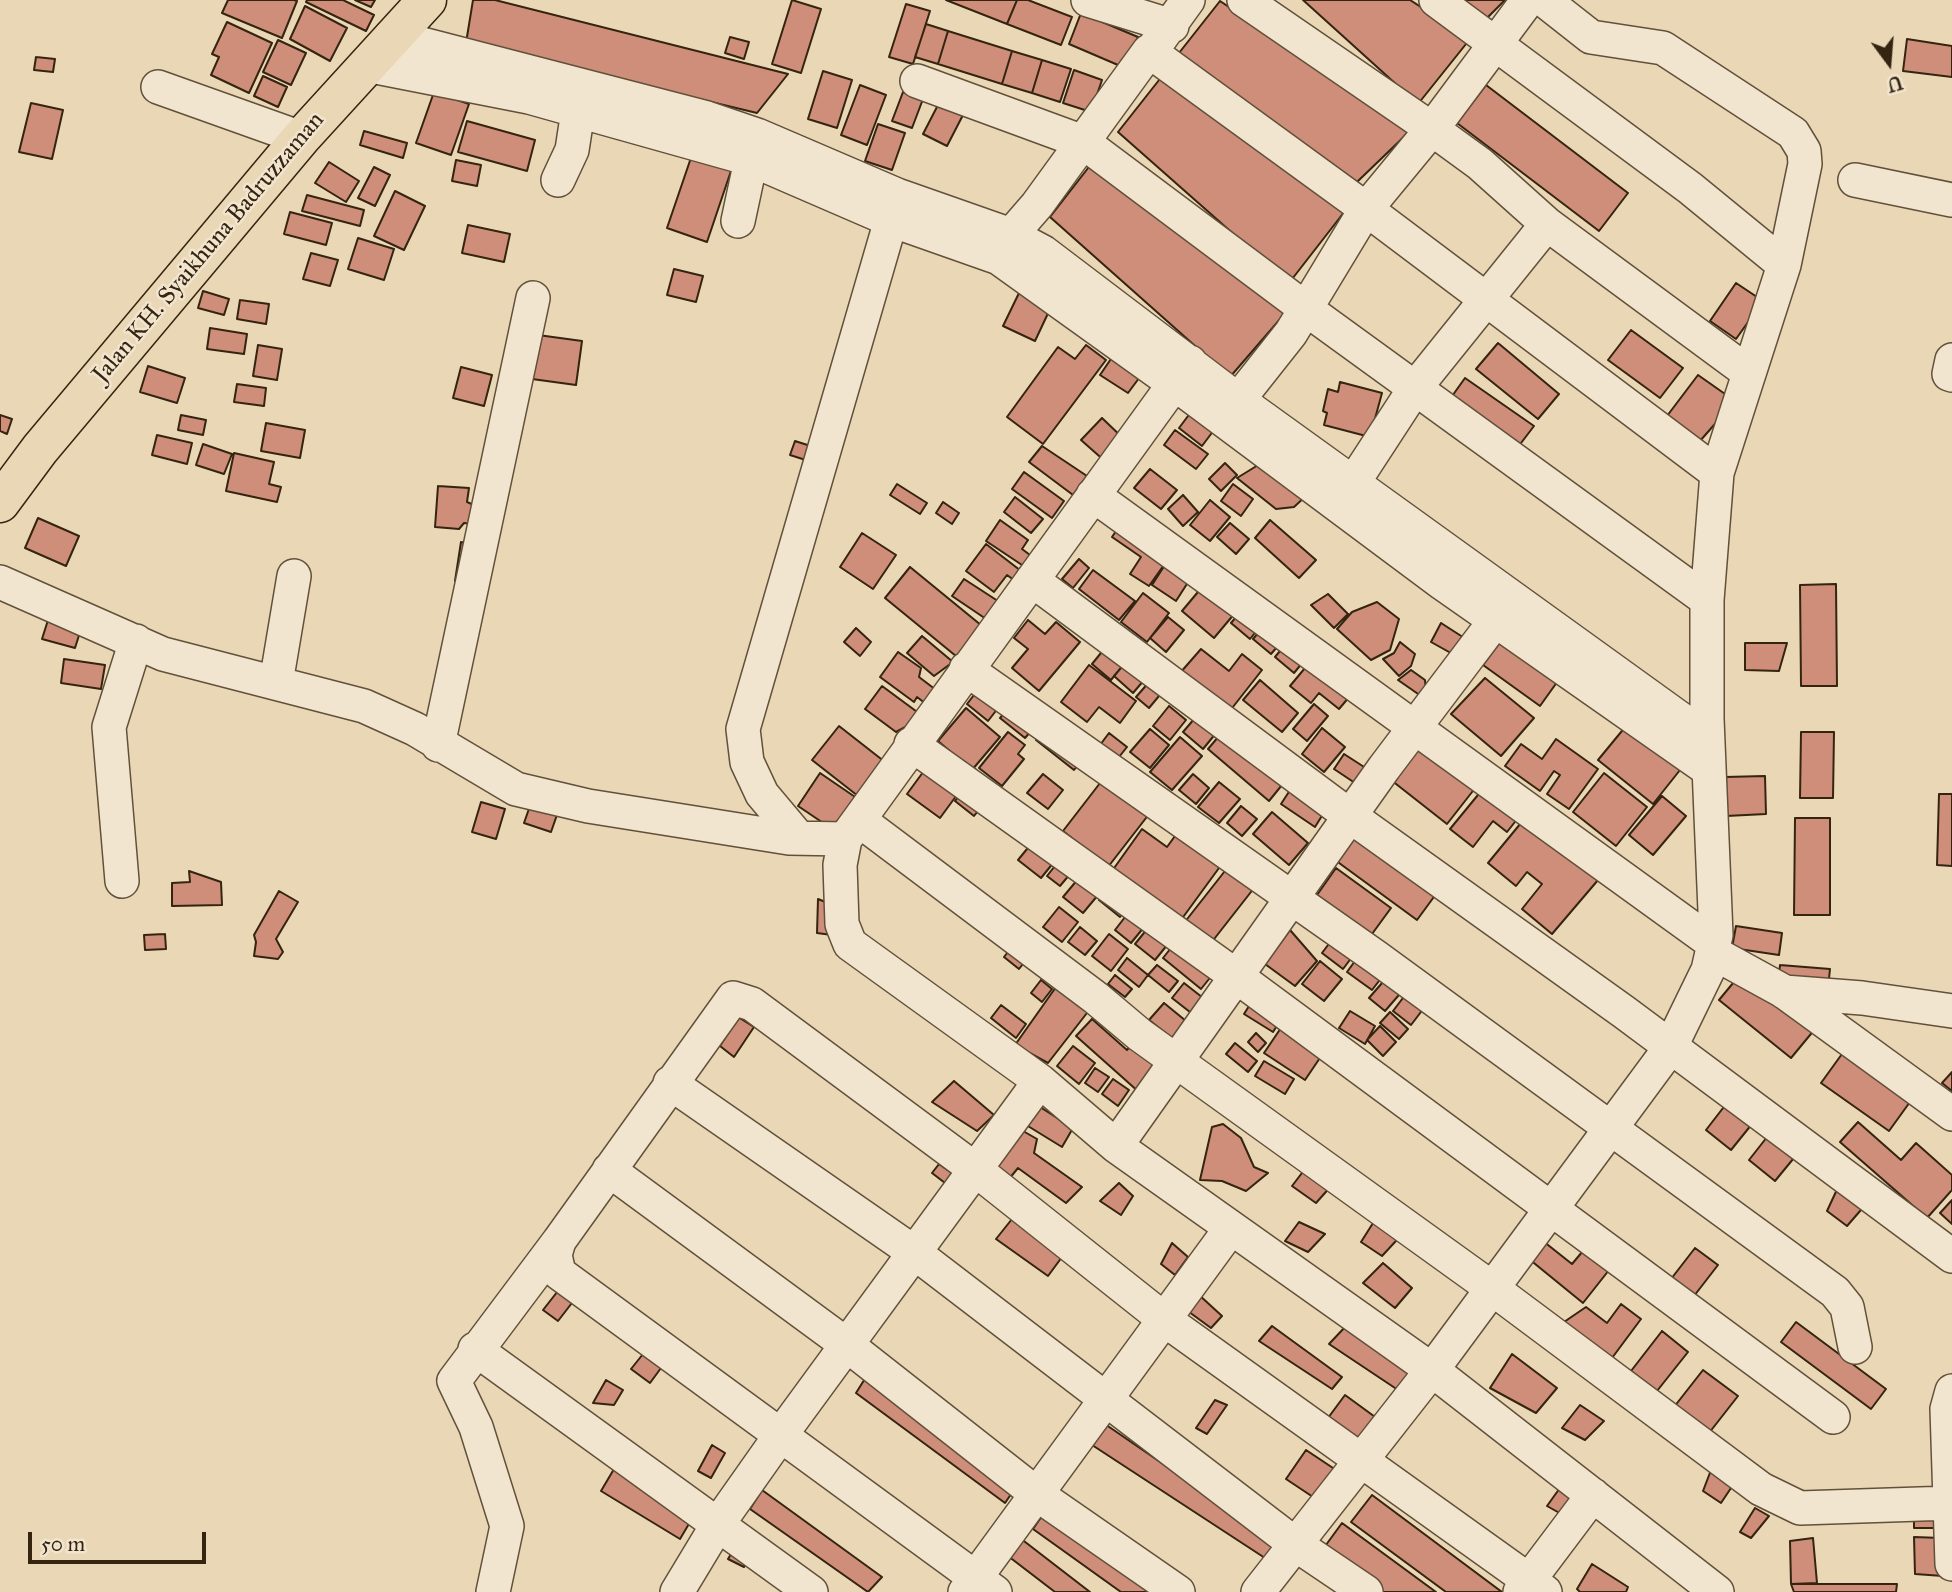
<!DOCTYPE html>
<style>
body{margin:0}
#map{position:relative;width:1952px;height:1592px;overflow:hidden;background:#ead7b6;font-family:"IM FELL Great Primer",serif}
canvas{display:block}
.north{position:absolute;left:1854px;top:28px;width:70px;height:70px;-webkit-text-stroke:5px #f1e5d0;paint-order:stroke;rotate:164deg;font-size:19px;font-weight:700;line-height:28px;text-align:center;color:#342410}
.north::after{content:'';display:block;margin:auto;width:24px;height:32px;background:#342410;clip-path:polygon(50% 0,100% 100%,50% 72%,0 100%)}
.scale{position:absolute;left:28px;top:1532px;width:178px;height:32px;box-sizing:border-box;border:4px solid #342410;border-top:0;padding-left:9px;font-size:21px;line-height:24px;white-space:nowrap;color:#342410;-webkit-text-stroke:5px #f1e5d0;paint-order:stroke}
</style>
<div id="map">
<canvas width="1952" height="1592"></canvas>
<div class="north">U</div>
<div class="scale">50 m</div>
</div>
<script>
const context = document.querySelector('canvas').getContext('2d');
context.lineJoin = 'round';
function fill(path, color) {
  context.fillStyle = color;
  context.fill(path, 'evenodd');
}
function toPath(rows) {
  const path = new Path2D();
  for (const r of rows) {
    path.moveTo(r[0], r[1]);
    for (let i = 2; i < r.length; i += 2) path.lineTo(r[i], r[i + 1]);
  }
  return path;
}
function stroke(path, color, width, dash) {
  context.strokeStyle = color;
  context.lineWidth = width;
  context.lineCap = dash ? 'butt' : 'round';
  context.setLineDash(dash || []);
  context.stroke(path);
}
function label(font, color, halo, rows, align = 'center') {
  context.font = font + ' "IM FELL Great Primer",serif';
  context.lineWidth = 5;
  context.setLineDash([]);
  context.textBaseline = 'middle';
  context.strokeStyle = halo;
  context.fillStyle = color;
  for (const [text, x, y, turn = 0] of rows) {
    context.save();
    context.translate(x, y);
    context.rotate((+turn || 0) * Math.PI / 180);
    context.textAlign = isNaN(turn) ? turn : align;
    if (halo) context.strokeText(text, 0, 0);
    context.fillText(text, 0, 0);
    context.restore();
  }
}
const building = toPath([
 [228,0,294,0,297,1,282,38,222,13,228,0],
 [307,0,343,0,374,15,366,31,306,2,307,0],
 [355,0,375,0,371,7,355,0],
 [473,0,495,0,788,74,757,113,466,43,473,0],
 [792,0,821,9,801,73,772,64,792,0],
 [946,0,1017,0,1007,24,946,0],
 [1017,0,1028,0,1072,17,1061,45,1007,24,1017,0],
 [1303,0,1410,0,1470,39,1418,104,1303,0],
 [1464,0,1505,0,1484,21,1462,3,1464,0],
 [1220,1,1411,130,1357,182,1179,53,1220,1],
 [906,4,930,11,913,64,889,57,906,4],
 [305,6,347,28,330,61,290,39,305,6],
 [1081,13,1138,37,1125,68,1069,44,1081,13],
 [227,22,272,43,249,93,211,75,219,57,212,54,227,22],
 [926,24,948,31,938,64,915,57,926,24],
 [948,31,1012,51,1002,84,938,64,948,31],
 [730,37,749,42,744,59,725,53,730,37],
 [1907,39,1952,46,1952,77,1903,71,1907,39],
 [278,40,306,53,291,85,263,72,278,40],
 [1012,51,1042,60,1032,93,1002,84,1012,51],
 [36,57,55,59,53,72,34,70,36,57],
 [1042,60,1071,69,1060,102,1032,93,1042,60],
 [1074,70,1102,80,1091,112,1063,103,1074,70],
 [823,71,852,80,837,128,808,119,823,71],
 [1163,75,1345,211,1289,283,1118,132,1163,75],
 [263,76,287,87,278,107,254,96,263,76],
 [860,85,886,95,867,145,841,135,860,85],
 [1486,85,1628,193,1599,231,1457,123,1486,85],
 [434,92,469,104,451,155,416,143,434,92],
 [903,92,923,99,912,128,892,121,903,92],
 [31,103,63,110,52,159,19,152,31,103],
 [939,103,963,115,947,146,923,134,939,103],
 [467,121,535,140,527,171,458,152,467,121],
 [878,124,905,133,892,170,865,161,878,124],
 [364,131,407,143,403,158,360,145,364,131],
 [695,146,735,159,707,242,667,228,695,146],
 [456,160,481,165,477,186,452,181,456,160],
 [329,162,359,181,346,202,315,183,329,162],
 [1092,163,1288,310,1230,377,1050,217,1092,163],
 [374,167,390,175,375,206,358,198,374,167],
 [395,191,425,206,404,250,374,236,395,191],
 [307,195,364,210,360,226,302,211,307,195],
 [290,212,332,223,326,245,284,234,290,212],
 [468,225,510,234,504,262,462,253,468,225],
 [358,238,394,249,384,280,348,269,358,238],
 [311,253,338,260,330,286,303,279,311,253],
 [674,269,703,276,696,302,667,295,674,269],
 [1736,283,1763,301,1736,339,1710,321,1736,283],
 [203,291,229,299,224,315,198,308,203,291],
 [1019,293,1051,307,1035,341,1003,326,1019,293],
 [240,300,269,304,266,324,237,319,240,300],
 [210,328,247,334,244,354,207,349,210,328],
 [1631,330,1683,368,1660,398,1608,360,1631,330],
 [538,335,582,341,576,385,532,379,538,335],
 [1498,343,1559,394,1538,419,1476,369,1498,343],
 [258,345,282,349,277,380,253,376,258,345],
 [1086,345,1106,360,1043,444,1007,417,1058,347,1075,359,1086,345],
 [1117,350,1145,370,1128,393,1100,375,1117,350],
 [148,366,185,378,177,403,140,392,148,366],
 [461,367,492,375,484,406,453,398,461,367],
 [1698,375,1735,401,1700,441,1667,416,1698,375],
 [1465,378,1534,426,1518,447,1450,399,1465,378],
 [1340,382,1382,393,1370,437,1324,425,1327,413,1323,411,1328,389,1338,392,1340,382],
 [237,384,266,388,264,406,234,402,237,384],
 [1194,408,1217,426,1202,446,1179,428,1194,408],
 [0,415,12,419,7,434,0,431,0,415],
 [181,415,206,420,203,435,178,430,181,415],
 [1102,418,1126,441,1107,463,1081,440,1102,418],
 [266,423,305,430,300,458,261,451,266,423],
 [1175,430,1208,454,1196,469,1164,445,1175,430],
 [157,435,192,443,187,464,152,455,157,435],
 [795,441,820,449,815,463,790,455,795,441],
 [203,444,232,454,224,474,196,465,203,444],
 [1042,446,1087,476,1073,495,1029,462,1042,446],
 [234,453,274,462,269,484,281,487,277,502,226,491,234,453],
 [1263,462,1308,494,1294,507,1276,509,1237,478,1263,462],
 [1225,463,1237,475,1221,491,1209,479,1225,463],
 [1150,469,1177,490,1161,509,1134,488,1150,469],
 [1024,472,1064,501,1052,518,1012,489,1024,472],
 [897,484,927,503,920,514,890,495,897,484],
 [1233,484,1253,499,1241,516,1221,501,1233,484],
 [438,486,469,488,467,502,474,505,472,524,464,523,459,529,435,527,438,486],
 [1183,495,1198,512,1183,526,1168,509,1183,495],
 [1015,497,1043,519,1031,533,1004,512,1015,497],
 [1210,500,1230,517,1210,541,1190,525,1210,500],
 [943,502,959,513,952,524,936,513,943,502],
 [38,518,79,536,66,566,25,548,38,518],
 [1000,520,1028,540,1022,549,1038,561,1031,571,986,541,1000,520],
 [1270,520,1316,560,1299,578,1255,538,1270,520],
 [1122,522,1171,555,1149,586,1130,574,1141,557,1112,537,1122,522],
 [1230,523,1249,539,1236,554,1217,537,1230,523],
 [862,533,896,555,873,589,840,567,862,533],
 [461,542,475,544,469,583,455,581,461,542],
 [986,544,1025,574,1018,583,1007,575,994,592,966,571,986,544],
 [1170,557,1194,573,1176,601,1152,585,1170,557],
 [1079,559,1089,568,1073,588,1062,579,1079,559],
 [910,567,987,630,962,661,885,598,910,567],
 [1093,570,1135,601,1119,620,1079,589,1093,570],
 [964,579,1001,603,989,621,952,596,964,579],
 [1208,580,1240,607,1214,638,1182,611,1208,580],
 [1836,584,1837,686,1801,686,1800,585,1836,584],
 [1143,593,1169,613,1147,642,1121,622,1143,593],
 [1328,594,1348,614,1334,628,1311,605,1328,594],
 [1377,602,1399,619,1390,650,1371,660,1337,629,1352,612,1377,602],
 [1243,609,1262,624,1250,639,1231,623,1243,609],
 [1168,617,1184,630,1166,652,1150,638,1168,617],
 [48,620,81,629,75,648,42,639,48,620],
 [1028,620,1045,634,1056,622,1080,642,1039,691,1012,668,1028,649,1014,638,1028,620],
 [1441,623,1469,641,1458,657,1431,642,1441,623],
 [1265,625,1283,640,1271,654,1253,639,1265,625],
 [856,628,871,642,860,656,844,642,856,628],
 [922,636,953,662,934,676,907,653,922,636],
 [1504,637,1560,678,1540,706,1483,665,1504,637],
 [1289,640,1308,656,1294,673,1275,657,1289,640],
 [1400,642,1415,654,1411,666,1399,676,1383,659,1394,653,1400,642],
 [1109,643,1128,659,1111,680,1092,664,1109,643],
 [1745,643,1787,643,1779,671,1745,670,1745,643],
 [1201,649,1229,671,1242,654,1262,670,1229,712,1180,673,1201,649],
 [898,652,921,668,919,677,940,693,930,707,917,697,914,702,880,677,898,652],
 [64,659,105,665,101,689,61,683,64,659],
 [1126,662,1145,679,1133,693,1114,676,1126,662],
 [1310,662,1350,696,1339,709,1319,693,1311,703,1290,686,1310,662],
 [1089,665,1136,701,1120,723,1099,707,1087,722,1061,702,1089,665],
 [1411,670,1425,680,1426,692,1421,696,1398,680,1411,670],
 [1157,673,1169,684,1149,708,1136,697,1157,673],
 [1485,678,1534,718,1501,756,1451,714,1485,678],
 [1260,680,1298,713,1282,732,1243,700,1260,680],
 [882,686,924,717,896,732,865,709,882,686],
 [981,686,1002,703,988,721,967,704,981,686],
 [1012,704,1037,724,1025,738,1000,718,1012,704],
 [1314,704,1328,716,1307,741,1293,729,1314,704],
 [1169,706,1186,720,1170,740,1153,726,1169,706],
 [966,708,1000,737,972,770,938,741,966,708],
 [1201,711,1221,727,1203,749,1183,732,1201,711],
 [839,726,885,762,858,796,812,760,839,726],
 [1626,726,1680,770,1653,804,1598,760,1626,726],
 [1045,728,1083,758,1074,770,1036,740,1045,728],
 [1322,728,1345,747,1324,772,1302,754,1322,728],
 [1150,729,1169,745,1150,768,1130,752,1150,729],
 [1225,729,1286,780,1269,801,1208,749,1225,729],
 [1008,732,1025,745,1018,754,1024,759,1002,786,979,768,1008,732],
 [1801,732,1834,732,1833,798,1800,798,1801,732],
 [1109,733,1127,747,1115,762,1097,749,1109,733],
 [1180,737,1202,756,1172,790,1150,772,1180,737],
 [1556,739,1598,769,1569,809,1547,794,1560,775,1554,771,1540,791,1505,766,1521,744,1542,759,1556,739],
 [1420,743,1476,787,1447,824,1391,780,1420,743],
 [1344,754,1375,774,1364,789,1334,769,1344,754],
 [929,764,962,788,940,818,907,794,929,764],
 [820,773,861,801,838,833,798,806,820,773],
 [1604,773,1647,807,1616,846,1573,812,1604,773],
 [1043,774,1063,790,1048,809,1027,793,1043,774],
 [1107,774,1153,809,1108,867,1063,831,1107,774],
 [1193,774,1209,788,1196,804,1179,790,1193,774],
 [1765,776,1766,814,1726,816,1725,777,1765,776],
 [1219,782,1240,799,1219,823,1198,807,1219,782],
 [1294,784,1328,806,1315,827,1281,804,1294,784],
 [1482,790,1518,818,1507,832,1493,821,1473,847,1450,829,1482,790],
 [963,791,982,806,974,816,955,801,963,791],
 [1939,794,1952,794,1952,866,1937,865,1939,794],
 [1662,796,1686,816,1653,855,1629,835,1662,796],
 [481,802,505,809,496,839,472,832,481,802],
 [531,803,558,812,551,832,524,823,531,803],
 [1241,806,1257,819,1242,836,1227,823,1241,806],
 [1272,812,1308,843,1289,865,1253,834,1272,812],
 [1530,812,1604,873,1552,934,1522,909,1542,884,1527,872,1516,886,1488,863,1530,812],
 [1795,818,1830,818,1830,915,1794,915,1795,818],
 [1183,825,1227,857,1181,920,1112,871,1142,829,1167,847,1183,825],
 [1357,830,1439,890,1417,920,1335,860,1357,830],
 [1036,838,1058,857,1041,878,1018,860,1036,838],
 [1062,857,1075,868,1060,886,1047,876,1062,857],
 [1232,862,1258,883,1211,943,1184,923,1232,862],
 [1336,868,1391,908,1372,934,1317,895,1336,868],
 [189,871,221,882,222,905,172,906,172,883,190,882,189,871],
 [1083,873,1103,889,1083,913,1063,897,1083,873],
 [1107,890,1128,907,1120,917,1099,900,1107,890],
 [279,891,298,902,276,939,283,952,278,959,254,956,256,942,254,935,279,891],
 [818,899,833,905,832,935,817,933,818,899],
 [1059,907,1078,922,1062,942,1043,927,1059,907],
 [1132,908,1149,921,1131,943,1115,930,1132,908],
 [1152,923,1172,939,1155,960,1135,944,1152,923],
 [1736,926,1782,933,1779,955,1732,948,1736,926],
 [1080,927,1097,941,1085,955,1068,942,1080,927],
 [1290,930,1317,961,1295,986,1265,964,1290,930],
 [165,934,166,949,145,950,144,935,165,934],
 [1109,934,1128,949,1111,971,1092,956,1109,934],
 [1334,937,1355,953,1343,969,1322,953,1334,937],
 [1179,938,1217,969,1201,989,1163,958,1179,938],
 [1015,943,1030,955,1019,969,1004,957,1015,943],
 [1363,950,1389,968,1372,990,1347,972,1363,950],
 [1127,958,1148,975,1139,987,1118,970,1127,958],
 [1320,961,1342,979,1324,1001,1302,984,1320,961],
 [1157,965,1178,981,1169,992,1148,975,1157,965],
 [1780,965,1830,969,1828,988,1778,984,1780,965],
 [1743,971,1815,1029,1791,1058,1719,1000,1743,971],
 [1115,975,1132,989,1125,997,1108,984,1115,975],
 [1389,975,1405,988,1385,1011,1369,998,1389,975],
 [1041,980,1052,989,1042,1002,1031,993,1041,980],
 [1061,980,1094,1004,1048,1063,1015,1045,1061,980],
 [1184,983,1207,1001,1195,1016,1172,998,1184,983],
 [1409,990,1427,1004,1411,1025,1393,1011,1409,990],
 [1256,995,1285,1013,1273,1032,1244,1014,1256,995],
 [1164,1003,1186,1021,1172,1038,1149,1020,1164,1003],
 [1001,1005,1026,1024,1016,1038,991,1018,1001,1005],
 [1350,1011,1375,1026,1365,1044,1339,1028,1350,1011],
 [1390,1012,1408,1029,1399,1039,1380,1023,1390,1012],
 [738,1017,754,1027,734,1057,720,1046,738,1017],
 [1092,1019,1127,1050,1140,1035,1169,1060,1140,1093,1076,1036,1092,1019],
 [1285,1022,1326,1049,1305,1080,1264,1053,1285,1022],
 [1380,1026,1396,1042,1383,1056,1367,1040,1380,1026],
 [1256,1033,1266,1043,1258,1052,1248,1042,1256,1033],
 [1235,1043,1257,1061,1248,1072,1226,1054,1235,1043],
 [1073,1046,1095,1063,1079,1084,1057,1066,1073,1046],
 [1847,1047,1915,1095,1889,1131,1821,1083,1847,1047],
 [1264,1061,1294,1079,1285,1094,1255,1076,1264,1061],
 [1095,1068,1109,1077,1098,1092,1085,1083,1095,1068],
 [1952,1072,1952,1091,1942,1083,1952,1072],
 [1113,1079,1129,1090,1118,1106,1102,1094,1113,1079],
 [954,1081,994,1115,977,1131,932,1102,954,1081],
 [1730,1099,1756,1119,1731,1150,1706,1130,1730,1099],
 [1040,1107,1073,1128,1062,1147,1023,1123,1040,1107],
 [1858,1122,1901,1160,1916,1143,1952,1175,1952,1190,1927,1218,1840,1142,1858,1122],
 [1223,1124,1241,1138,1254,1167,1268,1173,1246,1191,1222,1181,1200,1180,1212,1127,1223,1124],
 [1016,1127,1037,1139,1034,1153,1082,1187,1066,1203,1018,1168,1009,1179,991,1166,1016,1127],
 [1771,1132,1798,1153,1775,1181,1749,1160,1771,1132],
 [939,1164,952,1173,945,1183,932,1173,939,1164],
 [1308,1165,1332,1185,1316,1203,1292,1186,1308,1165],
 [1119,1183,1133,1196,1121,1215,1100,1201,1119,1183],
 [1840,1183,1867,1203,1847,1226,1827,1211,1840,1183],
 [1952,1200,1952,1224,1940,1213,1952,1200],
 [1380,1212,1407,1229,1382,1256,1361,1242,1380,1212],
 [1012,1219,1062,1257,1048,1276,996,1239,1012,1219],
 [1299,1222,1325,1234,1308,1252,1285,1241,1299,1222],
 [1543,1241,1572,1264,1588,1245,1613,1265,1583,1303,1529,1259,1543,1241],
 [1172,1243,1188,1257,1175,1275,1161,1264,1172,1243],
 [1695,1248,1718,1265,1694,1296,1671,1279,1695,1248],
 [1383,1263,1412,1288,1395,1308,1363,1283,1383,1263],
 [561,1287,575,1299,558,1321,543,1310,561,1287],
 [1198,1294,1222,1316,1211,1328,1185,1309,1198,1294],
 [1621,1304,1641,1319,1612,1358,1564,1322,1586,1307,1607,1323,1621,1304],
 [1796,1322,1886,1389,1871,1409,1781,1342,1796,1322],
 [1272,1326,1342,1377,1332,1389,1259,1341,1272,1326],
 [1346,1326,1409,1372,1398,1390,1329,1344,1346,1326],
 [1662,1331,1688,1352,1657,1391,1631,1371,1662,1331],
 [643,1354,661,1368,650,1383,631,1369,643,1354],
 [1512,1354,1557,1388,1536,1413,1490,1388,1512,1354],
 [1703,1370,1738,1396,1709,1433,1674,1407,1703,1370],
 [866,1377,1016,1487,1005,1503,856,1393,866,1377],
 [606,1380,623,1390,614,1405,593,1403,606,1380],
 [1345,1395,1382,1422,1361,1449,1325,1422,1345,1395],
 [1215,1400,1227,1405,1207,1434,1196,1428,1215,1400],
 [1580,1405,1604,1421,1585,1440,1562,1428,1580,1405],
 [1102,1422,1281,1545,1268,1560,1089,1443,1102,1422],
 [712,1445,725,1453,711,1478,698,1471,712,1445],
 [1306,1450,1342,1474,1322,1503,1286,1479,1306,1450],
 [1716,1457,1739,1476,1721,1503,1703,1491,1716,1457],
 [614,1469,693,1517,680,1539,601,1491,614,1469],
 [1567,1478,1590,1496,1572,1520,1547,1506,1567,1478],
 [762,1490,882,1577,868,1592,750,1509,762,1490],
 [1372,1495,1502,1592,1446,1592,1351,1522,1372,1495],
 [1940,1506,1942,1528,1914,1528,1914,1507,1940,1506],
 [1755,1508,1769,1516,1751,1538,1740,1532,1755,1508],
 [1046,1510,1158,1592,1121,1592,1033,1529,1046,1510],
 [1342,1523,1436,1592,1381,1592,1323,1549,1342,1523],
 [1914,1537,1941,1538,1943,1576,1915,1574,1914,1537],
 [1020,1538,1090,1592,1055,1592,1008,1556,1020,1538],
 [1813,1538,1817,1583,1791,1584,1790,1541,1813,1538],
 [739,1541,754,1549,744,1567,728,1559,739,1541],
 [1592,1564,1628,1587,1626,1592,1580,1592,1577,1589,1592,1564],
 [1791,1584,1897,1584,1896,1592,1794,1592,1791,1584]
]);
const minor = toPath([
 [1088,0,1172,26],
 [1244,0,1432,129,1528,0],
 [1436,0,1690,188,1784,265],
 [391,36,707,118,757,135,897,195,1011,235,1043,252,1238,400,1707,738],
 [1157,43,1188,0],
 [366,65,529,97,750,159,891,220,999,258,1190,395,1442,583,1709,770],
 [917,81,1083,142,1306,309,1707,600],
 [158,87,301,138],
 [558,180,572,150,578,111,586,92],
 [1855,180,1952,200],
 [738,221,756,137],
 [1547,224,1749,373],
 [1000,254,1011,235,1037,205,1149,51,1366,209,1717,473],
 [1952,360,1949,374,1952,375],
 [1190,362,845,839,840,865,842,924,850,944,1040,1081,1116,1146,1432,1370,1670,1048,1708,970,1716,935,1707,719,1707,600,1717,473,1784,265,1805,164,1804,151,1793,133,1663,48,1591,37,1544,0],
 [1238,400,1291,333,1366,209,1432,129,1480,164,1547,224,1415,388,1342,500],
 [1093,495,1714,944],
 [1032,580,1350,816,1624,1012,1952,1256],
 [0,582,163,654,364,706,415,729,516,789,588,806,789,838,845,839],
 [966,669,1376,957,1835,1292,1847,1307,1855,1347],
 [276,683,294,576],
 [911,744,1236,976,1833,1417],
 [438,745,533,298],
 [859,820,1096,998,1140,1035,1493,1289,1761,1489,1800,1508,1950,1503],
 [799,838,762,794,747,762,743,729,891,220],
 [122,881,109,727,136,641],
 [1712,952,1783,991,1952,1114],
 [1784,992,1862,998,1952,1011],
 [670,1083,915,1253,1295,1544,1366,1592],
 [1116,1146,1384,768,1495,621,1511,609],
 [609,1170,847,1345,1038,1495,1178,1592],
 [475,1349,811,1592],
 [1952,1391,1947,1409,1952,1564],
 [493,1592,507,1526,476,1427,454,1381,559,1241],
 [677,1592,718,1524,780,1436,1040,1081],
 [965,1592,1231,1228],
 [995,1592,559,1273,555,1255,559,1241,733,998,752,1004,976,1170,1165,1320,1545,1592],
 [1258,1592,1432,1370,1717,1592],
 [1520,1592,1593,1495]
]);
const major = toPath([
 [0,503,40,449,301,138,427,0]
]);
const streetNames = [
 ["Jalan KH. Syaikhuna Badruzzaman",209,248,-50]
];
fill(building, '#ce8e79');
stroke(building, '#342410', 2);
stroke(minor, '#62513a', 36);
stroke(major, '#342410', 41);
stroke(minor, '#f1e5d0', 33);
stroke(major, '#ead7b6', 38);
label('24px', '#342410', '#f1e5d0', streetNames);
</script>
